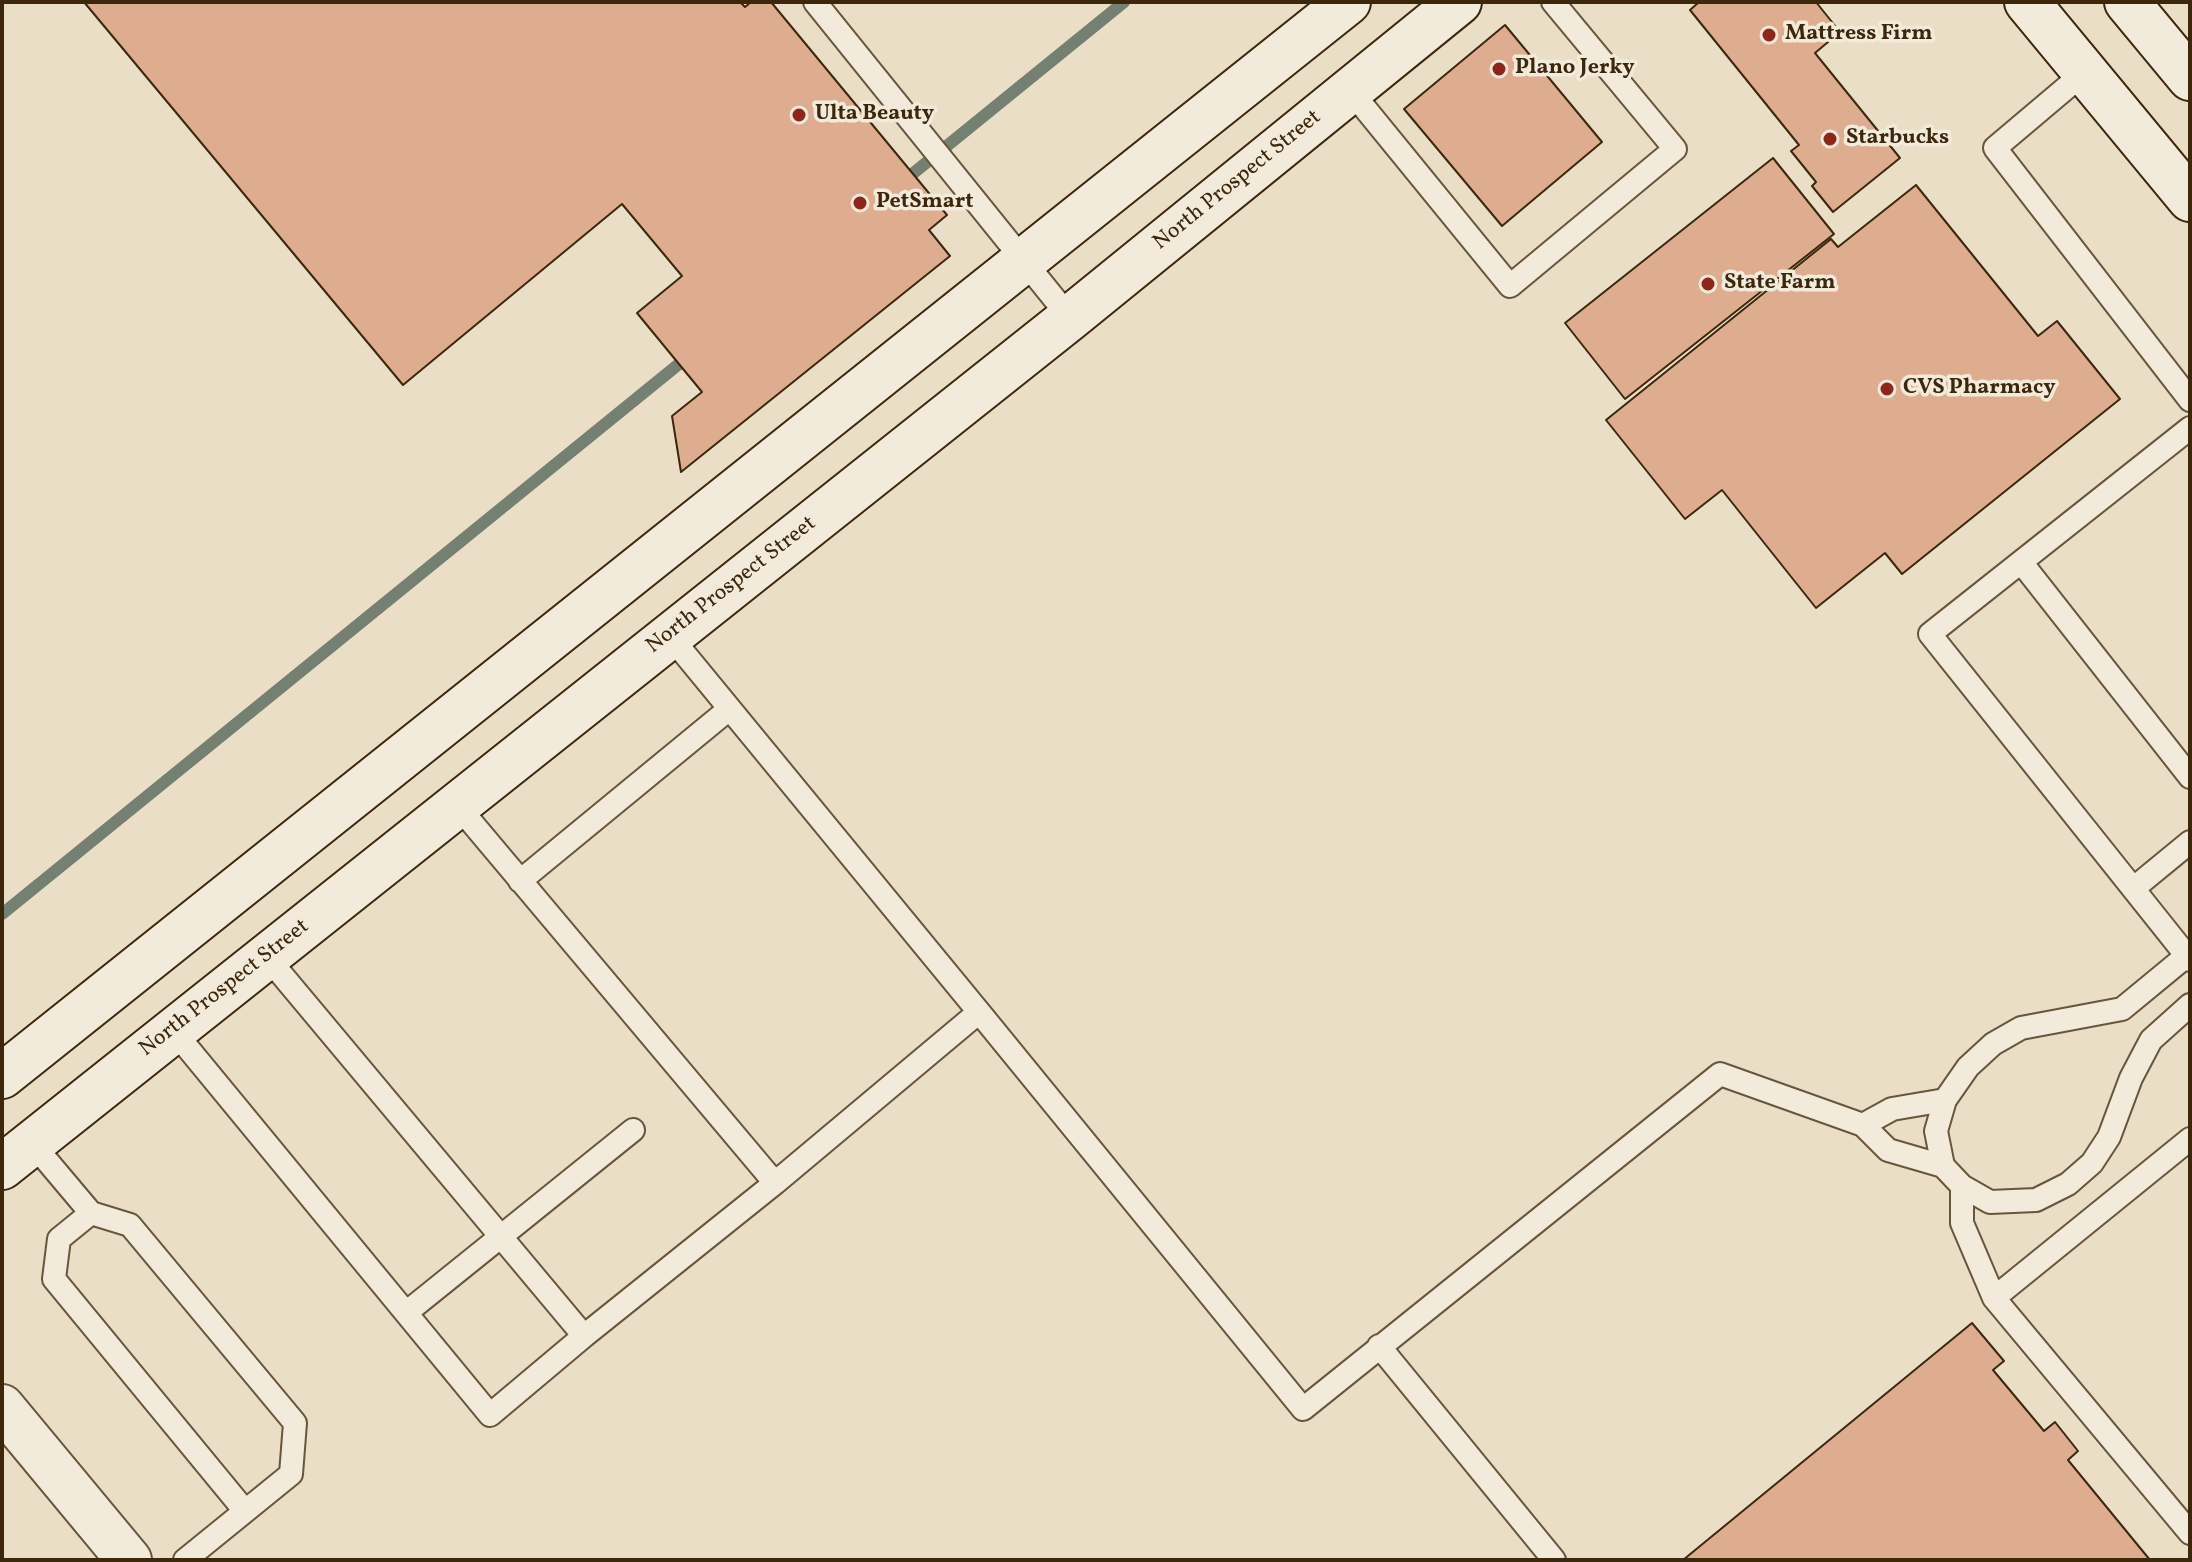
<!DOCTYPE html>
<style>
body{margin:0}
#map{position:relative;width:2192px;height:1562px;overflow:hidden;background:#ebdec6;font-family:Vollkorn,serif}
canvas{display:block}
.frame{position:absolute;inset:0;border:4px solid #3c270d;pointer-events:none}
</style>
<div id="map">
<canvas width="2192" height="1562"></canvas>
<div class="frame"></div>
</div>
<script>
const context = document.querySelector('canvas').getContext('2d');
context.lineJoin = 'round';
function toPath(rows) {
  const path = new Path2D();
  for (const r of rows) {
    path.moveTo(r[0], r[1]);
    for (let i = 2; i < r.length; i += 2) path.lineTo(r[i], r[i + 1]);
  }
  return path;
}
function stroke(path, color, width, dash) {
  context.strokeStyle = color;
  context.lineWidth = width;
  context.lineCap = dash ? 'butt' : 'round';
  context.setLineDash(dash || []);
  context.stroke(path);
}
function fill(path, color) {
  context.fillStyle = color;
  context.fill(path, 'evenodd');
}
function label(font, color, halo, rows, align = 'center') {
  context.font = font + ' Vollkorn,serif';
  context.lineWidth = 7;
  context.setLineDash([]);
  context.textBaseline = 'middle';
  context.strokeStyle = halo;
  context.fillStyle = color;
  for (const [text, x, y, turn = 0] of rows) {
    context.save();
    context.translate(x, y);
    context.rotate((+turn || 0) * Math.PI / 180);
    context.textAlign = isNaN(turn) ? turn : align;
    if (halo) context.strokeText(text, 0, 0);
    context.fillText(text, 0, 0);
    context.restore();
  }
}
const stream = toPath([
 [900,184,1124,2],
 [2,914,690,355]
]);
const building = toPath([
 [84,2,740,2,745,7,751,2,771,2,947,215,929,230,950,256,681,472,672,416,702,392,637,313,682,276,622,204,403,385,84,2],
 [1699,2,1816,2,1840,32,1815,53,1900,158,1833,212,1812,186,1816,182,1791,151,1799,145,1690,10,1699,2],
 [1505,25,1602,142,1502,226,1404,109,1505,25],
 [1773,158,1834,234,1625,399,1565,323,1773,158],
 [1916,185,2038,336,2057,321,2120,399,1902,574,1885,553,1816,608,1722,490,1685,519,1606,420,1831,239,1838,247,1916,185],
 [1972,1323,2004,1361,1993,1370,2044,1431,2055,1422,2078,1451,2068,1460,2150,1560,1683,1560,1972,1323]
]);
const service = toPath([
 [815,2,1070,318],
 [2085,72,1995,148,2190,400],
 [1350,90,1510,286,1675,149,1553,2],
 [2190,428,1930,634,2190,960],
 [2021,562,2190,777],
 [457,805,775,1183,979,1012,670,636],
 [520,881,728,710],
 [2134,888,2190,842],
 [2190,953,2122,1009,2021,1028,1993,1044,1968,1067,1945,1100,1936,1131,1943,1166,1962,1186,1990,1202,2036,1200,2068,1184,2092,1163,2109,1137,2131,1078,2151,1040,2190,1005],
 [267,957,584,1336,775,1183],
 [979,1012,1303,1409,1720,1074,1863,1125,1888,1150,1943,1166],
 [173,1030,490,1415,584,1336],
 [1863,1125,1892,1109,1945,1100],
 [32,1143,91,1213,130,1225,295,1423,291,1474,185,1560],
 [1962,1186,1962,1223,1994,1298,2190,1533],
 [91,1213,59,1239,54,1279,245,1511],
 [1994,1298,2190,1139],
 [407,1312,633,1130],
 [1379,1346,1554,1560]
]);
const minor = toPath([
 [2,1407,129,1560]
]);
const secondary = toPath([
 [2027,2,2190,199],
 [2127,2,2190,78],
 [2,1076,1348,2],
 [2,1167,1070,318,1459,2]
]);
const markers = [
 [1769,35,8,"#8f2418"],
 [1499,69,8,"#8f2418"],
 [799,115,8,"#8f2418"],
 [1830,139,8,"#8f2418"],
 [860,203,8,"#8f2418"],
 [1708,284,8,"#8f2418"],
 [1887,389,8,"#8f2418"]
];
const poiNames = [
 ["Mattress Firm",1785,35],
 ["Plano Jerky",1515,69],
 ["Ulta Beauty",815,115],
 ["Starbucks",1846,139],
 ["PetSmart",876,203],
 ["State Farm",1724,284],
 ["CVS Pharmacy",1903,389]
];
const streetNames = [
 ["North Prospect Street",1238,181,-39],
 ["North Prospect Street",732,586,-38],
 ["North Prospect Street",225,989,-38]
];
stroke(stream, '#738072', 12);
fill(building, '#deac8e');
stroke(building, '#3c270d', 2);
stroke(service, '#68553b', 26);
stroke(minor, '#68553b', 48);
stroke(secondary, '#3c270d', 48);
stroke(service, '#f2eada', 22);
stroke(minor, '#f2eada', 44);
stroke(secondary, '#f2eada', 44);
for (const [x, y, r, color] of markers) {
  const dot = new Path2D();
  dot.arc(x, y, r, 0, 2 * Math.PI);
  context.fillStyle = color;
  context.fill(dot);
  stroke(dot, '#f2eada', 3);
}
label('bold 22px', '#3c270d', '#f2eada', poiNames, 'left');
label('22px', '#3c270d', '#f2eada', streetNames);
</script>
